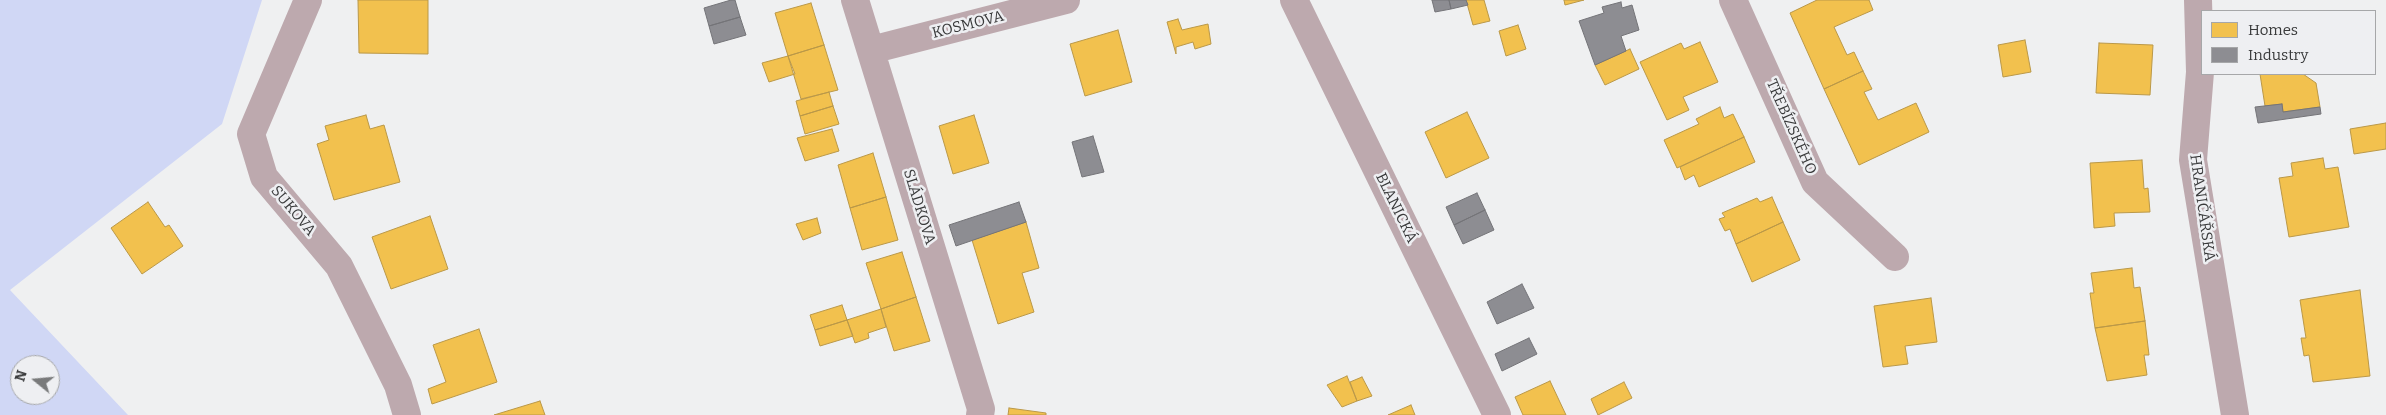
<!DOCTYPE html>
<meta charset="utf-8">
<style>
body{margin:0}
#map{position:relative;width:2386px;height:415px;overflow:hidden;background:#eff0f1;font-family:Bitter,serif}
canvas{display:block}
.legend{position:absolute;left:2201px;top:10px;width:175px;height:65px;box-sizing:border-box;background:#eeeff2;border:1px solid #a6a7a9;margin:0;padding:6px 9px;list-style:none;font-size:15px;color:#393a3b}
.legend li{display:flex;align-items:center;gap:10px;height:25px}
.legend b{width:25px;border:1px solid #a6a7a9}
.north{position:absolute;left:10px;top:355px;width:50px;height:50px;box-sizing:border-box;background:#eeeff2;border:1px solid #a6a7a9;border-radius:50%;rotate:287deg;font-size:14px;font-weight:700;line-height:20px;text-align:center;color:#393a3b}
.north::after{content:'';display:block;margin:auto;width:18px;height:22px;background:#797a7b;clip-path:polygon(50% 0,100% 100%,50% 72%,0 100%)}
</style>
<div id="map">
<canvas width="2386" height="415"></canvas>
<ul class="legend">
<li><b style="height:14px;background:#f2c14e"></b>Homes</li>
<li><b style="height:14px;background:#8d8d92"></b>Industry</li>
</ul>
<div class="north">N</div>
</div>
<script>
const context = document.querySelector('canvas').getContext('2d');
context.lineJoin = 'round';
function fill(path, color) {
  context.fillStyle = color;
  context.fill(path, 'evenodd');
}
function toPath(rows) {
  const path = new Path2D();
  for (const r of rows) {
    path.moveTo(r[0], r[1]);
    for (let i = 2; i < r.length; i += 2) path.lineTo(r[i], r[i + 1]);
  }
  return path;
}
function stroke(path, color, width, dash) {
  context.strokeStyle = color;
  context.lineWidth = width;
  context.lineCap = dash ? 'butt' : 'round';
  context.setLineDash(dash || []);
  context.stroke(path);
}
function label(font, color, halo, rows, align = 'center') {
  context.font = font + ' Bitter,serif';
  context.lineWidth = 5;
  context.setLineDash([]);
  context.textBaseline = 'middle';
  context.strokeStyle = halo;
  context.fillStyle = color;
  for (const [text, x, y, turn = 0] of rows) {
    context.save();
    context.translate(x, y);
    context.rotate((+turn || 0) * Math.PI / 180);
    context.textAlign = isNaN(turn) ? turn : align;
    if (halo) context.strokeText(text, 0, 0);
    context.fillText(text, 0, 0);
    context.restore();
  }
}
const green = toPath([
 [0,0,262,0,222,124,10,290,128,415,0,415],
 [20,365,50,365,50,395,20,395]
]);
const homes = toPath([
 [358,0,428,0,428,54,359,53,358,0],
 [1466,0,1484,0,1490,21,1473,25,1466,0],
 [1564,0,1584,0,1565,5,1564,0],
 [1817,0,1869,0,1873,10,1834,27,1847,55,1854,52,1863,71,1824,89,1790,13,1817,0],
 [811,3,824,45,788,56,775,13,811,3],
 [1178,19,1182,30,1208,24,1211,44,1195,49,1193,42,1176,47,1176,54,1167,22,1178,19],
 [1518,25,1526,49,1506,56,1499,31,1518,25],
 [1118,30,1132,82,1085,96,1070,44,1118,30],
 [2025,40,2031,72,2003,77,1998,45,2025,40],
 [1700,42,1718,82,1683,97,1689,110,1667,120,1640,62,1681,43,1684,49,1700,42],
 [2099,43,2153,45,2150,95,2096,93,2099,43],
 [824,45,838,90,801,99,788,56,824,45],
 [1630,49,1639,69,1605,85,1595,65,1630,49],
 [788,56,795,74,769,82,762,63,788,56],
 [1863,71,1872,89,1864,92,1878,120,1916,103,1929,132,1859,165,1824,89,1863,71],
 [2260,74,2303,74,2316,83,2320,107,2283,112,2282,104,2265,106,2260,74],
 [829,92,833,106,800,116,796,101,829,92],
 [833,106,839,124,805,134,800,116,833,106],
 [1720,107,1724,118,1733,114,1744,137,1677,168,1664,140,1699,124,1696,119,1720,107],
 [1467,112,1489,158,1446,178,1425,132,1467,112],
 [366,115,370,129,384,125,400,182,334,200,317,144,329,140,325,126,366,115],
 [974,115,989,163,953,174,939,126,974,115],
 [2386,123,2386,149,2354,154,2350,129,2386,123],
 [832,129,839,151,805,161,797,138,832,129],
 [1744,137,1755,162,1699,187,1694,175,1685,180,1680,167,1744,137],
 [873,153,886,197,850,208,838,165,873,153],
 [2323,158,2325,169,2338,167,2349,227,2289,237,2279,178,2293,176,2291,163,2323,158],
 [2142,160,2144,189,2148,188,2150,212,2114,213,2115,226,2094,228,2090,163,2142,160],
 [886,197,898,240,862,250,850,208,886,197],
 [1772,197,1783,222,1736,244,1730,229,1725,231,1719,219,1725,217,1722,213,1757,198,1760,202,1772,197],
 [148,202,165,227,169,225,183,246,142,274,111,228,148,202],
 [430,216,448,269,391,289,372,237,430,216],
 [817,218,821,233,803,240,796,224,817,218],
 [1026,222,1039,268,1022,273,1034,312,998,324,972,240,1026,222],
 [1783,222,1800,260,1752,282,1736,244,1783,222],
 [902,252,916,297,881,309,866,263,902,252],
 [2132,268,2134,288,2140,287,2145,321,2095,328,2090,293,2094,293,2091,273,2132,268],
 [2360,290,2370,376,2313,382,2309,355,2304,356,2301,338,2306,338,2300,300,2360,290],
 [916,297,930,341,894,351,881,309,916,297],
 [1931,298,1937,342,1905,346,1908,364,1883,367,1874,306,1931,298],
 [842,305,847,320,815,330,810,315,842,305],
 [881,309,886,327,868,333,869,338,855,343,847,320,881,309],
 [847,320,853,336,820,346,815,330,847,320],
 [2145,321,2149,355,2144,355,2147,375,2107,381,2095,328,2145,321],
 [479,329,497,382,432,404,428,389,446,382,433,345,479,329],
 [1347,376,1357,401,1342,407,1327,385,1347,376],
 [1362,377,1372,396,1357,401,1350,382,1362,377],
 [1550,381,1566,415,1523,415,1515,397,1550,381],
 [1624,382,1632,398,1598,415,1591,399,1624,382],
 [540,401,545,415,494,415,540,401],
 [1411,405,1415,415,1388,415,1411,405],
 [1009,408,1046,413,1046,415,1008,415,1009,408]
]);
const industry = toPath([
 [731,0,735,0,740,17,709,26,704,8,731,0],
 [1432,0,1449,0,1451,9,1435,12,1432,0],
 [1449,0,1466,0,1468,5,1451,9,1449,0],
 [1621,2,1622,8,1632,5,1639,30,1621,36,1626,51,1595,65,1579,21,1604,13,1602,7,1621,2],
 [740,17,746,35,714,44,709,26,740,17],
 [2282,104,2283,112,2320,107,2321,114,2258,123,2255,107,2282,104],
 [1093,136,1104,172,1082,177,1072,142,1093,136],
 [1477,193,1485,210,1454,225,1446,207,1477,193],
 [1019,202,1026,222,956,246,949,225,1019,202],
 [1485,210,1494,230,1463,244,1454,225,1485,210],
 [1522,284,1534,308,1497,324,1487,302,1522,284],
 [1529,338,1537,354,1502,371,1495,354,1529,338]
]);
const minor = toPath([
 [308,0,251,134,264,177,339,266,398,385,407,415],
 [855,0,981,409,980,415],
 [1294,0,1497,415],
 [1733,0,1815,182,1895,257],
 [2198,0,2200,72,2193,160,2235,415],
 [871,50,1066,0]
]);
const streetNames = [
 ["KOSMOVA",968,25,-14],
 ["TŘEBÍZSKÉHO",1791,127,66],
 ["SLÁDKOVA",919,207,73],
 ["BLANICKÁ",1396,208,64],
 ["HRANIČÁŘSKÁ",2202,208,82],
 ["SUKOVA",293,211,50]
];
fill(green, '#d0d7f5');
fill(homes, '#f2c14e');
stroke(homes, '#ba9848', 1);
fill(industry, '#8d8d92');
stroke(industry, '#747478', 1);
stroke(minor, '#bda9ae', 28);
label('15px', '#393a3b', '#eeeff2', streetNames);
</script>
